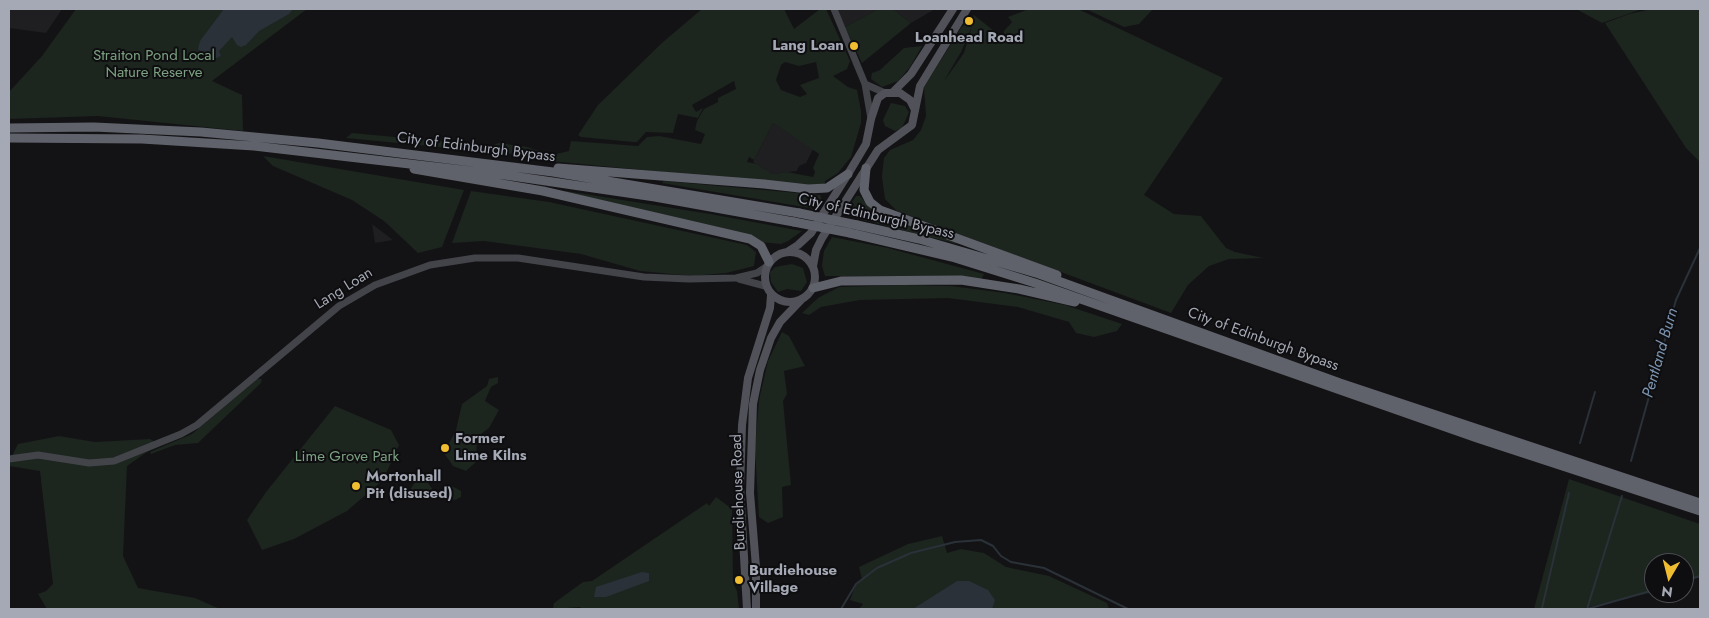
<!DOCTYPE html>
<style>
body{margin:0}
#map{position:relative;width:1709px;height:618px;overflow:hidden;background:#131315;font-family:Jost,sans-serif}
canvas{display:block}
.frame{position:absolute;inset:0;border:10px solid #a5a9b5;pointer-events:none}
.north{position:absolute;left:1644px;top:553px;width:50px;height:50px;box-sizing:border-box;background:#0e0e10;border:1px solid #4a4c52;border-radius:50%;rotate:188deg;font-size:14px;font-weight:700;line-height:20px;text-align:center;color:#a5a9b5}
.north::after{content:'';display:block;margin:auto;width:18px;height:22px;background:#f0bc30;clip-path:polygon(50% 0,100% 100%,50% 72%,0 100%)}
</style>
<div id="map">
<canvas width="1709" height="618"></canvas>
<div class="frame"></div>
<div class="north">N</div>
</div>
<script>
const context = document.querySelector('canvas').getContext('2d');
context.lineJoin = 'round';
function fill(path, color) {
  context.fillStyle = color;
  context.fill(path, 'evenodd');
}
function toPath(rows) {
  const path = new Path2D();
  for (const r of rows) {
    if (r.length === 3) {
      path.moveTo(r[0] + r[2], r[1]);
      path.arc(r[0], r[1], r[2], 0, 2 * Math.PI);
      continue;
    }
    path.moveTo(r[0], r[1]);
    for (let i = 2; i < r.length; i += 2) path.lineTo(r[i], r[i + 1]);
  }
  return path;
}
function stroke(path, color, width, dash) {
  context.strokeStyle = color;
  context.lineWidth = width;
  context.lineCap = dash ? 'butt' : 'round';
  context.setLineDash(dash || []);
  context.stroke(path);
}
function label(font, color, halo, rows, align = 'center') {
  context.font = font + ' Jost,sans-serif';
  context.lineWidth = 4;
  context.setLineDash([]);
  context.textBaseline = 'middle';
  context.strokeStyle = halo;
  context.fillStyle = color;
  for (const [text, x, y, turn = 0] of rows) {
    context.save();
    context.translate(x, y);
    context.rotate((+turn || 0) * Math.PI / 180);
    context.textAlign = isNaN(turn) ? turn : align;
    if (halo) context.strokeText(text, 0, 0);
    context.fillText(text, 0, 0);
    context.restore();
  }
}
const built = toPath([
 [9,9,62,9,46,33,9,28],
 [837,9,878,9,845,27],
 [893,9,935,9,911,23],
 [773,123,813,149,806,163,799,166,797,171,773,174,753,162],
 [372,224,393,240,375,243]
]);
const green = toPath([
 [76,9,307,9,212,81,242,95,243,131,98,116,9,119,9,92,42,56],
 [702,9,784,9,794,29,820,9,826,9,850,61,847,69,833,76,848,87,857,90,861,111,861,123,851,157,838,173,825,181,825,185,808,186,550,161,524,155,346,138,352,133,491,146,499,143,527,147,552,155,569,151,571,141,638,146,647,137,659,136,701,144,705,134,695,130,697,121,704,109,718,102,718,98,736,89,734,81,692,105,696,112,703,108,698,118,678,114,673,133,646,132,637,142,633,142,581,137,578,135,598,105,663,42],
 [785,62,799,66,816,62,819,78,800,85,807,94,800,97,781,90,776,80,781,65],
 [773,123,819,154,813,168,815,172,813,177,787,172,773,174,757,164,747,162,749,157,754,160],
 [878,9,893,9,911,23,862,63,845,27],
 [1029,9,1078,9,1223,78,1144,195,1174,214,1201,216,1226,248,1235,252,1263,258,1229,259,1209,266,1188,285,1171,313,897,211,885,199,882,177,884,158,890,150,913,140,921,130,926,116,924,87,961,28,974,15,1004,39,1004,31,1012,22,1008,17],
 [972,26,964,53,944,81,961,52],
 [1086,9,1153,9,1139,24,1124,27],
 [1576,9,1642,9,1602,23],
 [1652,9,1700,9,1700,162,1686,148,1605,23,1629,14],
 [922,46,910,67,898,81,882,87,871,79,872,73,880,70,904,48],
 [891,103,905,106,909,112,902,128,895,131,885,126,883,120],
 [263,156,464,190,442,247,418,253,384,221,352,200,273,166],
 [664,181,820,195,822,200,816,209,662,183],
 [471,191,549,202,747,245,756,252,754,266,726,273,693,276,640,271,581,254,484,241,452,243],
 [566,191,710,214,802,231,788,241,781,244,760,242,566,194],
 [856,196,860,196,870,208,879,213,958,240,957,244,844,215],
 [832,237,888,248,984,274,981,280,951,276,825,276,822,266,824,251],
 [792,264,803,268,807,282,801,291,787,289,778,292,771,282,770,272,775,267],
 [904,285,951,286,1005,293,1065,305,1122,324,1117,331,1094,337,1076,333,1069,322,1018,307,948,298,860,300,821,307,809,315,802,313,818,298,839,287],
 [782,332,789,336,805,366,784,371,787,394,783,401,791,485,782,487,783,517,768,523,759,517,755,449,759,400,768,361],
 [498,377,498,383,491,387,485,401,499,410,489,428,477,437,476,462,466,471,453,466,444,453,456,430,462,404,487,386,489,379],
 [257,379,262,379,261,383,198,443,175,445,151,454,150,452,192,434],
 [335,406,391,430,399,445,383,480,347,511,294,539,262,550,247,520,266,492],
 [59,436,95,442,150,439,162,445,147,452,127,466,123,556,138,588,195,598,220,609,47,609,38,594,46,591,53,584,40,471,9,466,9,462,18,444],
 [1569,479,1700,524,1700,577,1684,581,1684,563,1654,563,1654,592,1580,609,1534,609],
 [426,480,433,490,442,492,450,485,461,491,461,497,455,500,436,496,417,497,408,493,415,482],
 [716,497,732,509,733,583,737,591,739,609,582,609,580,607,553,609,554,603,583,582,592,581,707,503,709,506],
 [942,536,947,553,961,549,984,553,1006,567,1049,576,1107,603,1109,609,859,609,863,604,850,600,856,584,862,579,859,567,908,544]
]);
const water = toPath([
 [224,9,293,9,289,14,259,31,246,45,241,47,237,45,232,37,219,51,221,56,214,59,208,58,198,49,200,41],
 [642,572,649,573,649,581,606,597,594,597,596,587],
 [957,581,969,581,988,590,995,600,992,609,913,609]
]);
const stream = toPath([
 [1580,443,1595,392],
 [1631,461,1676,300,1700,248],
 [1684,581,1700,576],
 [1542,608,1569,493],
 [841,609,856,584,877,568,911,553,955,542,981,540,993,546,1001,556,1011,562,1044,568,1128,609],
 [1537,609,1587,609,1654,590],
 [1587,609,1622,496]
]);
const secondary = toPath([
 [834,9,865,84,871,119],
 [865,84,885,93],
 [739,279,765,286],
 [9,459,38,455,89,463,114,461,181,434,197,425,339,306,375,285,430,265,475,258,518,258,644,277,689,279,736,278,757,273,766,267]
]);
const primary = toPath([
 [893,92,911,74,953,9],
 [790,277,25],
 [787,252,798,245,811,233,848,174,866,144,871,119,878,98,885,93,900,93,910,100,915,110],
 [813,266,816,250,822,238,878,150,912,125,920,86,967,9],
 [747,609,740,487,742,425,748,378,770,308,771,295],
 [756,609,756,567,750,493,753,404,760,370,771,338,780,322,802,299]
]);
const highway = toPath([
 [9,128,94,127,201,132,318,143,553,172,799,213],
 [9,138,142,139,254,146,505,175,655,197,794,222],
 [558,168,764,184,808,189,827,188,848,174],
 [866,168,864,190,870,202,880,210,1057,275],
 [414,169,543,191,750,239,761,246,769,262],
 [857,225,919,239,1039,274,1340,383,1700,503],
 [850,233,952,257,1035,283,1477,438,1700,511],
 [813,288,841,281,961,280,1019,289,1075,302]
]);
const highwayBridge = toPath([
 [799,213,857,225],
 [794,222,850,233]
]);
const markers = [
 [969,21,5,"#f0bc30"],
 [854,46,5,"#f0bc30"],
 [445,448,5,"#f0bc30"],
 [356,486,5,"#f0bc30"],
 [739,580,5,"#f0bc30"]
];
const poiNames = [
 ["Loanhead Road",969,38,"center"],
 ["Lang Loan",844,46,"right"],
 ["Former",455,439],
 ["Lime Kilns",455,456],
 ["Mortonhall",366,477],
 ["Pit (disused)",366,494],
 ["Burdiehouse",749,571],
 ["Village",749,588]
];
const parkNames = [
 ["Straiton Pond Local",154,56],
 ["Nature Reserve",154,73],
 ["Lime Grove Park",347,457]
];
const streetNames = [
 ["City of Edinburgh Bypass",476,148,7],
 ["City of Edinburgh Bypass",876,217,13],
 ["Lang Loan",344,289,-32],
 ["City of Edinburgh Bypass",1263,340,20],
 ["Burdiehouse Road",739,492,-92]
];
const waterNames = [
 ["Pentland Burn",1661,353,-74]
];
fill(built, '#1f1f22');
fill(green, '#1d251f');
fill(water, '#2a3138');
stroke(stream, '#2a3138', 2);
stroke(secondary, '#42444a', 7);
stroke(primary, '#505159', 8);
stroke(highway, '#60626b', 9);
stroke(highwayBridge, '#60626b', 9);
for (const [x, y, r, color] of markers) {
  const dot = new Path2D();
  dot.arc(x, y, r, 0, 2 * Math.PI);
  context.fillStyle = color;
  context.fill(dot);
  stroke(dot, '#0e0e10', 2);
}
label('bold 15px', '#a5a9b5', '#0e0e10', poiNames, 'left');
label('15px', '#7ca081', '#0e0e10', parkNames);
label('15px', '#a5a9b5', '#0e0e10', streetNames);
label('italic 16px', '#7c94b0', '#0e0e10', waterNames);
</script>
